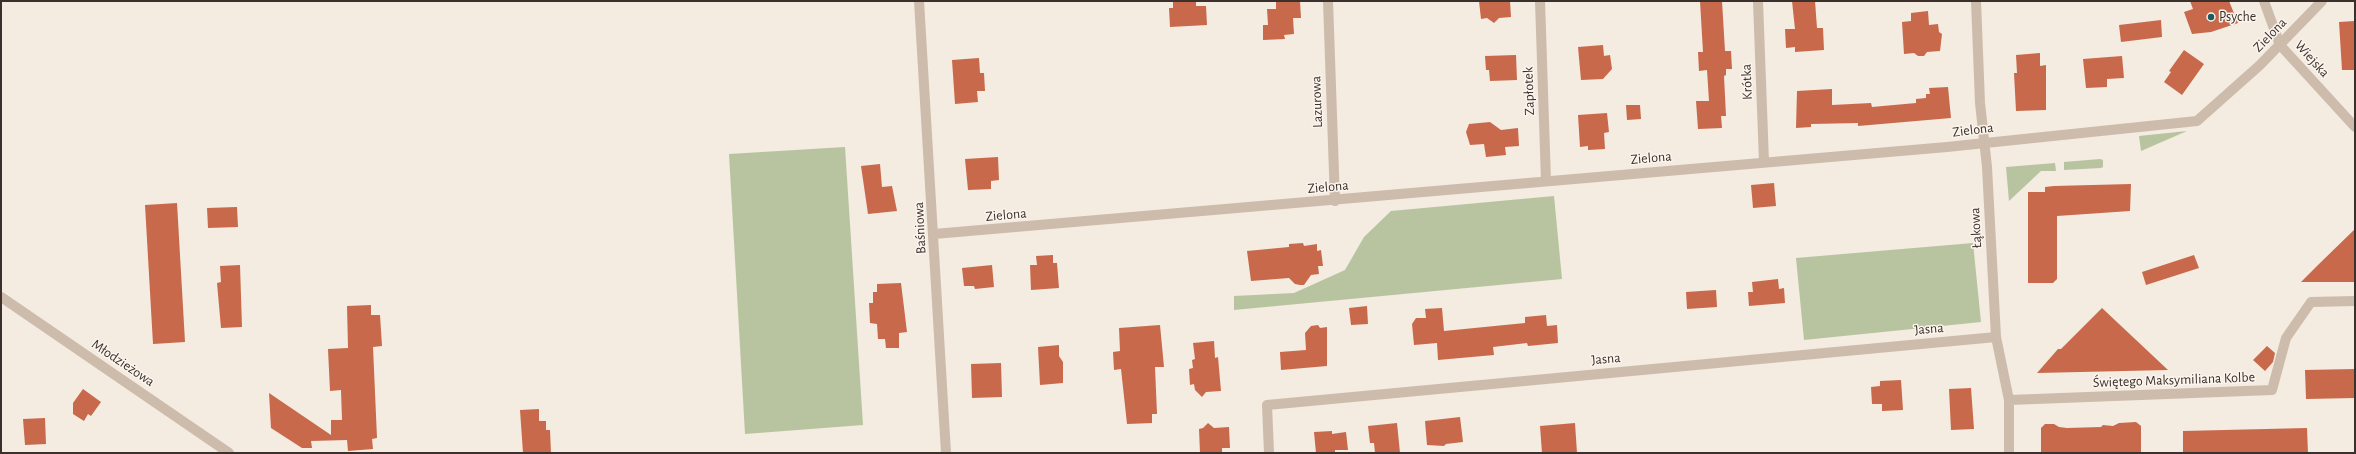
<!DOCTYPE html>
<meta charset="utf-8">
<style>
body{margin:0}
#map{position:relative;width:2356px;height:454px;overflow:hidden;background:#f4ebe1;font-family:"Alegreya Sans",sans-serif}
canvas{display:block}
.frame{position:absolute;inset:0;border:2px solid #3b302b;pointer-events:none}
</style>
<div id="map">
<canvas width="2356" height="454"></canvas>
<div class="frame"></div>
</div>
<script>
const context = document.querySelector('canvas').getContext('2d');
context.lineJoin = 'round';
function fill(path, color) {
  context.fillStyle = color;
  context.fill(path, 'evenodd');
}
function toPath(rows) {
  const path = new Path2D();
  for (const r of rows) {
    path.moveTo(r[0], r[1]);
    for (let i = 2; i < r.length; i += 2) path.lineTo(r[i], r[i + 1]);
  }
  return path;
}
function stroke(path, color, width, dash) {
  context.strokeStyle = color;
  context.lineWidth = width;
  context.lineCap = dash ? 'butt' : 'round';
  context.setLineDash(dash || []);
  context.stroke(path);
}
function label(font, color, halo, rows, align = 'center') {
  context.font = font + ' "Alegreya Sans",sans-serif';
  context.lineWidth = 3;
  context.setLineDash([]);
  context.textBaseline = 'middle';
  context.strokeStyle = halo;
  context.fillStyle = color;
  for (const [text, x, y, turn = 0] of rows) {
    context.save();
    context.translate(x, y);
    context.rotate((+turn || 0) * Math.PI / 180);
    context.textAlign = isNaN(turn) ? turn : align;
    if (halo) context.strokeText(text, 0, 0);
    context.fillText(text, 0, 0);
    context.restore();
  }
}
const green = toPath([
 [2187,131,2141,151,2139,136],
 [845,147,863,425,745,434,729,154],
 [2100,159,2103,160,2103,167,2101,168,2064,170,2064,162],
 [2055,163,2056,171,2041,171,2009,201,2006,167],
 [1554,196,1562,279,1234,310,1234,296,1294,293,1345,270,1364,237,1391,211],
 [1973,243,1981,322,1804,340,1796,258]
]);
const building = toPath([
 [1173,1,1196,1,1196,6,1206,6,1207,25,1170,27,1169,8,1173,8],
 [1276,1,1300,1,1301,18,1293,18,1294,34,1284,35,1285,39,1263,40,1263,25,1268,25,1267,9,1276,9],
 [1479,1,1510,1,1511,17,1499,18,1494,23,1487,18,1481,19],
 [1700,1,1722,1,1725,51,1731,51,1732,69,1726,69,1726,75,1724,76,1726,116,1721,116,1722,128,1698,129,1696,101,1709,101,1707,70,1699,71,1698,52,1703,52],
 [1792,1,1815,1,1817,28,1823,28,1824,50,1795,52,1795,47,1786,48,1785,29,1795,29],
 [2190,1,2229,1,2238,23,2211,32,2192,34,2184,12,2193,9],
 [1928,11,1929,25,1938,24,1939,32,1942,34,1940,51,1927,52,1924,56,1918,56,1914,53,1904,54,1902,22,1911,21,1911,13],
 [2161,20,2162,37,2121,42,2119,25],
 [2355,21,2355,70,2342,70,2339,22],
 [1603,45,1604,56,1610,55,1612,69,1603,79,1581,80,1578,47],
 [2184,50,2204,64,2182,95,2164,82,2171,72,2169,71],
 [2040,53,2040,66,2046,65,2046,110,2016,111,2014,73,2017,73,2016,55],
 [1516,55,1517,80,1490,81,1489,70,1486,70,1485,56],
 [2122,56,2124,78,2107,79,2107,87,2086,88,2083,59],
 [979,58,980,73,984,73,985,91,977,91,978,102,955,104,952,60],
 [1948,87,1951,118,1858,126,1858,123,1811,124,1811,127,1796,128,1797,91,1832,89,1832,105,1871,103,1872,107,1916,103,1916,99,1926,98,1926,94,1930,94,1929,88],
 [1626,105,1640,105,1641,119,1627,120],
 [1607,113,1609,132,1604,133,1605,149,1588,150,1588,146,1580,147,1578,115],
 [1490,122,1501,130,1518,128,1519,146,1505,147,1506,155,1486,157,1484,144,1470,145,1466,132,1469,124],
 [998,157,999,180,991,181,991,189,968,190,965,159],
 [880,164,882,187,892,186,897,211,868,214,861,166],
 [1774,183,1776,206,1753,208,1751,185],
 [2131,184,2130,211,2057,216,2057,279,2053,283,2028,283,2028,192,2045,192,2045,187,2054,186],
 [177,203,185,342,153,344,145,205],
 [237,207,238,227,208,228,207,208],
 [2355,229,2355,282,2301,282,2319,264],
 [1303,243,1304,246,1317,244,1317,251,1321,250,1323,266,1318,266,1319,274,1311,275,1304,285,1300,285,1295,284,1289,278,1251,281,1247,251,1289,247,1289,244],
 [1053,255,1053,263,1057,263,1059,288,1031,290,1030,265,1037,265,1036,256],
 [2194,255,2199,268,2146,285,2142,272],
 [240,265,242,327,221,328,217,283,221,282,220,266],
 [992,265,994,287,975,289,974,286,964,286,962,268],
 [1778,279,1779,289,1784,288,1785,303,1749,306,1748,292,1753,292,1752,282],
 [901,283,907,332,899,333,899,348,886,348,885,339,878,339,877,324,870,323,869,303,873,303,873,292,877,292,877,284],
 [1716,290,1717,307,1687,309,1686,292],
 [371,305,371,315,380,315,382,346,373,347,377,438,372,439,373,449,348,451,347,440,311,441,312,448,302,448,271,428,269,393,331,435,331,420,342,420,341,390,330,391,328,349,348,348,347,306],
 [1367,306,1368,324,1351,325,1349,308],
 [1442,308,1444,331,1525,323,1525,317,1546,315,1547,326,1557,325,1558,343,1528,346,1527,343,1493,347,1494,355,1438,360,1437,343,1414,345,1412,324,1416,318,1426,318,1425,309],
 [2102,308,2168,370,2037,373,2058,349,2061,349],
 [1160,325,1164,367,1155,367,1157,414,1152,414,1152,423,1127,424,1121,369,1114,370,1113,352,1120,351,1119,328],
 [1318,325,1320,328,1327,327,1327,366,1281,370,1280,352,1306,350,1305,333,1311,326],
 [1214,341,1215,358,1218,357,1221,391,1206,392,1202,397,1195,390,1194,384,1190,385,1189,369,1193,368,1192,360,1195,359,1193,343],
 [1059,345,1059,356,1063,362,1063,383,1040,385,1038,347],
 [2267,346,2275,353,2273,362,2265,371,2253,360],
 [1001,363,1002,397,972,398,971,364],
 [2355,369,2355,398,2306,399,2305,370],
 [1901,380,1903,410,1882,411,1882,404,1872,404,1871,387,1880,386,1880,381],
 [1971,388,1974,429,1951,430,1949,389],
 [83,389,101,402,91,416,88,414,84,421,73,414,73,403],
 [539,409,539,421,546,421,546,430,550,430,551,453,523,453,520,410],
 [1460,417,1463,442,1446,444,1444,446,1427,445,1425,421],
 [45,418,46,444,25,445,23,419],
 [2136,422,2141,426,2141,453,2041,453,2041,428,2045,424,2054,424,2059,427,2067,428,2101,427,2103,425,2113,426,2119,423],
 [1208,423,1214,428,1229,427,1230,448,1222,448,1222,453,1200,453,1199,429,1203,428],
 [1397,423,1400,453,1375,453,1374,443,1370,443,1368,426],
 [1575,423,1577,453,1542,453,1540,426],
 [2307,428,2308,453,2183,453,2183,431],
 [1332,431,1332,434,1346,432,1348,450,1335,450,1335,453,1316,453,1314,432]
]);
const minor = toPath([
 [919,1,946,453],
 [1328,1,1335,201],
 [1540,1,1546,181],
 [1758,1,1764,162],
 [1976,1,1980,103,1987,167,1996,337,2009,400,2009,453],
 [2264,1,2280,45,2355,127],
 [934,234,1947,147,2197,121,2260,65,2322,1],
 [2009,400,2272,390,2286,338,2311,302,2355,301],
 [1269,453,1267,405,1996,337]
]);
const tertiary = toPath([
 [1,297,229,453]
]);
const markers = [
 [2211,17,4,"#1f5a5e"]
];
const poiNames = [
 ["Psyche",2219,17]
];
const streetNames = [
 ["Zielona",2270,35,-46],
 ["Wiejska",2312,59,48],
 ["Krótka",1747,82,-92],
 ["Zapłotek",1529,91,-92],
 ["Lazurowa",1317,102,-92],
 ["Zielona",1973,130,-7],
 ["Zielona",1651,158,-5],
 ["Zielona",1328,187,-5],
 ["Zielona",1006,215,-5],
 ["Baśniowa",920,228,-93],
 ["Łąkowa",1976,228,-93],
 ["Jasna",1929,329,-5],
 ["Jasna",1606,359,-5],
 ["Młodzieżowa",123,363,34],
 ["Świętego Maksymiliana Kolbe",2174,380,-2]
];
fill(green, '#b8c4a0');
fill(building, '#c8694b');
stroke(minor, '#cdbbac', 10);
stroke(tertiary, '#cdbbac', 10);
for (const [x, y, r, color] of markers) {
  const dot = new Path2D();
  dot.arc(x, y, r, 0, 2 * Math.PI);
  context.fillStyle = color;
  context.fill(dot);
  stroke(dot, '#fbf5ee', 1.5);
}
label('14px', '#3b302b', '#fbf5ee', poiNames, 'left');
label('14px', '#3b302b', '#fbf5ee', streetNames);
</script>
